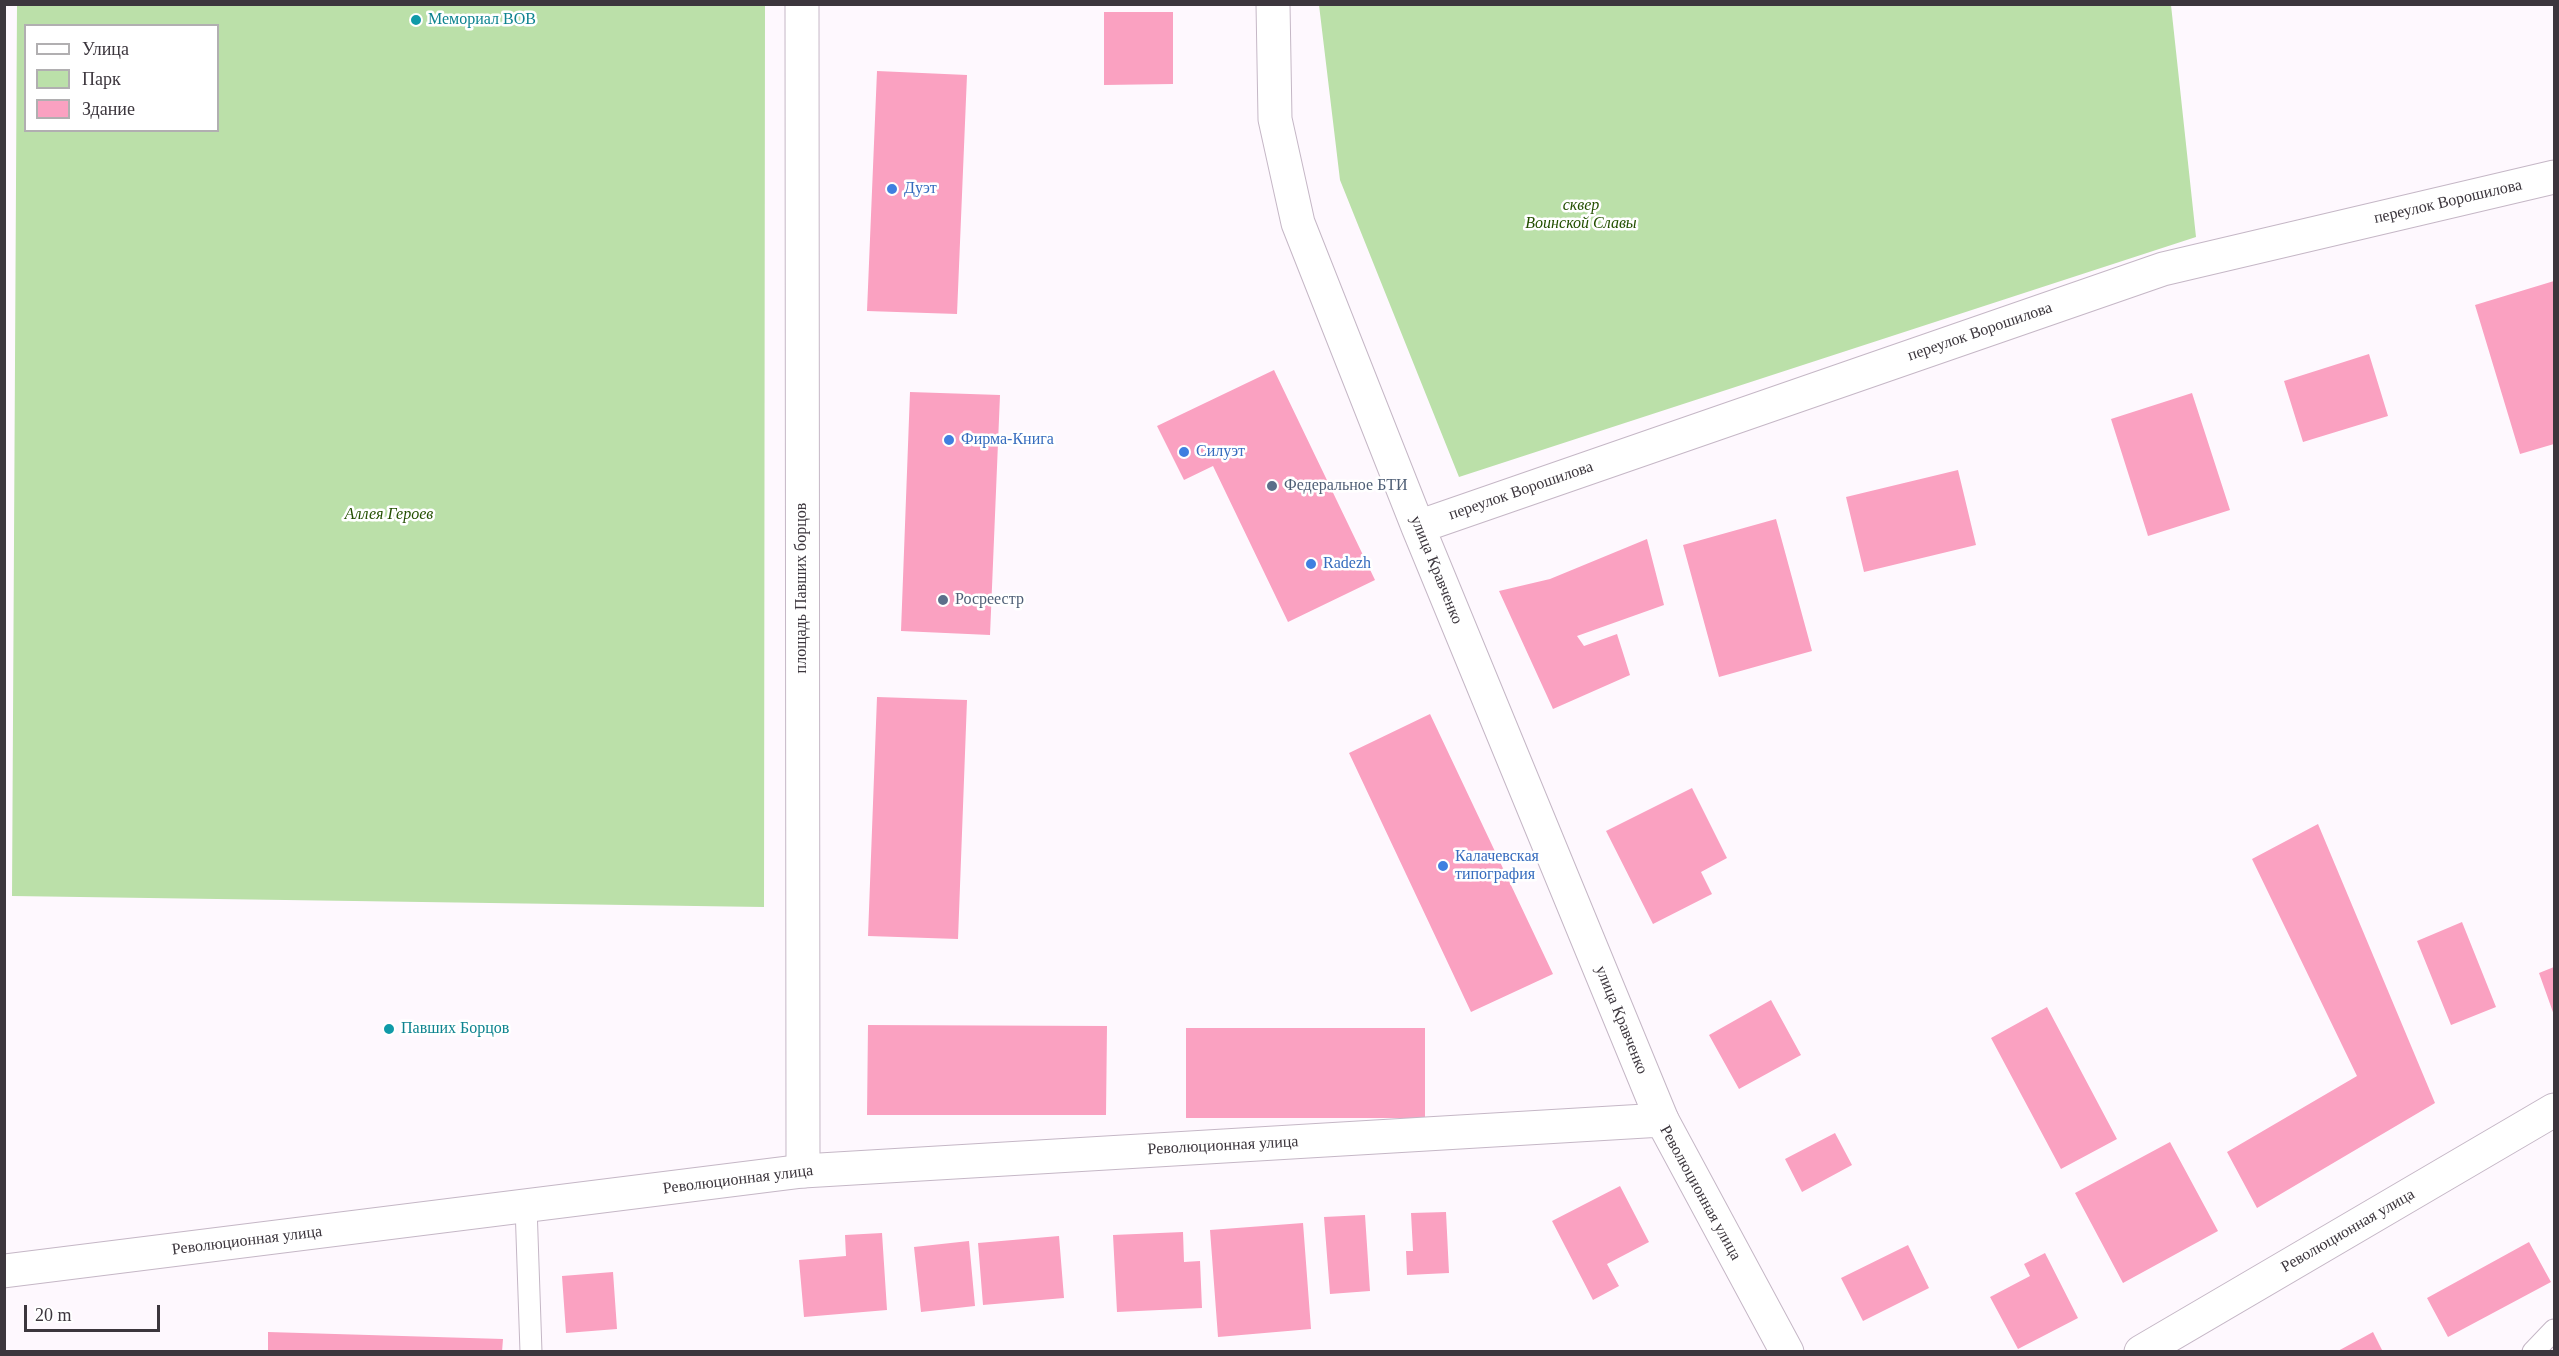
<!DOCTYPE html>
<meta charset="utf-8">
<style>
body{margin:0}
#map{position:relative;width:2559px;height:1356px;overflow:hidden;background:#fef8fe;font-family:Georgia,serif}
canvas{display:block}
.frame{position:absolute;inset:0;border:6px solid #3c363d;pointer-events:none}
.legend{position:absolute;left:24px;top:24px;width:195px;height:108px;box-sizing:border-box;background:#fff;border:2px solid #b1afb1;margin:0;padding:8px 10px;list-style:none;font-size:18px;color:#3c363d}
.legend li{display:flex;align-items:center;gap:12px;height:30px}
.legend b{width:30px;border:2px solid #b1afb1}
.scale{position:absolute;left:24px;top:1305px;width:136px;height:27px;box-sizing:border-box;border:3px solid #3c363d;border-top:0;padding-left:8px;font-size:18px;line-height:21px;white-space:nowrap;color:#3c363d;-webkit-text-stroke:4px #fff;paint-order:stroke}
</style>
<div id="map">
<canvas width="2559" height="1356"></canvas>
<div class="frame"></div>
<ul class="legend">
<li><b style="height:8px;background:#fff"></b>Улица</li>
<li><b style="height:16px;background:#bbe0a9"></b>Парк</li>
<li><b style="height:16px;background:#faa1c1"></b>Здание</li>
</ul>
<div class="scale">20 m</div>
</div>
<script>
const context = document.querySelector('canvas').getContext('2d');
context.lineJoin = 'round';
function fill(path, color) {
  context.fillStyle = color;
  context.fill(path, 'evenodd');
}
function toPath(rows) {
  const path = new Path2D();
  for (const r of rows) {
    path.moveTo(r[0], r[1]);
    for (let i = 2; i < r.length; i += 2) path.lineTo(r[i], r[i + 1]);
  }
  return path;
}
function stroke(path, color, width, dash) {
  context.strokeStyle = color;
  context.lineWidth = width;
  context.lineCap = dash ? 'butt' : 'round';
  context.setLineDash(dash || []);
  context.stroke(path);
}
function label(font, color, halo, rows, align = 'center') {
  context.font = font + ' Georgia,serif';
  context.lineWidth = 5;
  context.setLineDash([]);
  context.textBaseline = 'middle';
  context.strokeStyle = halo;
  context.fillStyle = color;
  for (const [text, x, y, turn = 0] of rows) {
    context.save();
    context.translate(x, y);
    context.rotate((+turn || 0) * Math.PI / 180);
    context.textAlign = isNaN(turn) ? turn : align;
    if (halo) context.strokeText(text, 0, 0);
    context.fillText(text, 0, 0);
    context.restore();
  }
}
const green = toPath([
 [17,5,765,5,764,907,12,896],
 [26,26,218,26,218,130,26,130],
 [1319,5,2171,5,2196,237,1459,477,1340,180]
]);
const building = toPath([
 [1104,12,1173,12,1173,84,1104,85],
 [877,71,967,75,957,314,867,311],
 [2554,281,2554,444,2520,454,2475,305],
 [2369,354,2388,416,2303,442,2284,381],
 [1274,370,1375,580,1288,622,1213,466,1184,480,1157,426],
 [910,392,1000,395,990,635,901,631],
 [2192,393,2230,510,2148,536,2111,419],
 [1958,470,1976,545,1864,572,1846,497],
 [1776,519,1812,651,1719,677,1683,545],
 [1647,539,1664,605,1577,636,1584,646,1617,634,1630,675,1553,709,1499,591,1550,579],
 [877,697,967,700,958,939,868,936],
 [1430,714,1553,974,1471,1012,1349,753],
 [1692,788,1727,858,1701,872,1712,894,1653,924,1606,831],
 [2318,824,2435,1103,2257,1208,2227,1152,2357,1076,2252,859],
 [2462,922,2496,1007,2451,1025,2417,941],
 [2554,967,2554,1015,2539,973],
 [1771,1000,1801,1055,1739,1089,1709,1035],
 [2047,1007,2117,1139,2061,1169,1991,1038],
 [868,1025,1107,1026,1106,1115,867,1115],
 [1186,1028,1425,1028,1425,1118,1186,1118],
 [1835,1133,1852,1165,1802,1192,1785,1159],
 [2170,1142,2218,1231,2123,1283,2075,1193],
 [1620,1186,1649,1242,1607,1264,1619,1286,1593,1300,1552,1221],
 [1446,1212,1449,1273,1407,1275,1406,1251,1413,1251,1411,1213],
 [1365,1215,1370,1291,1330,1294,1324,1217],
 [1303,1223,1311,1329,1218,1337,1210,1230],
 [1183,1232,1184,1262,1200,1261,1202,1308,1117,1312,1113,1235],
 [882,1233,887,1310,804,1317,799,1260,846,1256,845,1235],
 [1059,1236,1064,1298,983,1305,978,1243],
 [969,1241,975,1306,921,1312,914,1247],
 [2529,1242,2551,1282,2448,1337,2427,1298],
 [1908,1245,1929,1288,1863,1321,1841,1278],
 [2045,1253,2078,1318,2018,1349,1990,1297,2030,1276,2024,1264],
 [613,1272,617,1329,566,1333,562,1276],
 [268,1332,503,1339,502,1352,268,1352],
 [2373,1332,2383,1352,2336,1352]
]);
const service = toPath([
 [526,1206,531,1352],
 [2533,1352,2554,1330]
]);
const minor = toPath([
 [802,4,803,1171],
 [1273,4,1275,119,1298,223,1418,527,1662,1120],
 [1418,527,2163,269,2554,177]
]);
const tertiary = toPath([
 [4,1271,803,1171,1662,1120,1787,1352],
 [2141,1352,2554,1110]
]);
const markers = [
 [416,20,6,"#0f9aa8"],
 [892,189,6,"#3f7fe0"],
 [949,440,6,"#3f7fe0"],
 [1184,452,6,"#3f7fe0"],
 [1272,486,6,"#5c6f8a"],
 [1311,564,6,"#3f7fe0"],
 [943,600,6,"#5c6f8a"],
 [1443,866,6,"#3f7fe0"],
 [389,1029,6,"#0f9aa8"]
];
const cultureNames = [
 ["Мемориал ВОВ",428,20],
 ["Павших Борцов",401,1029]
];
const shopNames = [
 ["Дуэт",904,189],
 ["Фирма-Книга",961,440],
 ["Силуэт",1196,452],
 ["Radezh",1323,564],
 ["Калачевская",1455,857],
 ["типография",1455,875]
];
const streetNames = [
 ["переулок Ворошилова",2448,202,-13],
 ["переулок Ворошилова",1980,332,-19],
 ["переулок Ворошилова",1521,491,-19],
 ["улица Кравченко",1436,570,68],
 ["площадь Павших борцов",802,588,-90],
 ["улица Кравченко",1621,1020,68],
 ["Революционная улица",1223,1146,-3],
 ["Революционная улица",738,1180,-7],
 ["Революционная улица",1700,1193,61],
 ["Революционная улица",2348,1231,-30],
 ["Революционная улица",247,1241,-7]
];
const parkNames = [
 ["сквер",1581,206],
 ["Воинской Славы",1581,224],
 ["Аллея Героев",389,515]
];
const serviceNames = [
 ["Федеральное БТИ",1284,486],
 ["Росреестр",955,600]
];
fill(green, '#bbe0a9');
fill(building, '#faa1c1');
stroke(service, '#c5b7c6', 23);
stroke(minor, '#c5b7c6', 35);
stroke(tertiary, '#c5b7c6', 35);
stroke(service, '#fff', 21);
stroke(minor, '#fff', 33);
stroke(tertiary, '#fff', 33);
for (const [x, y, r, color] of markers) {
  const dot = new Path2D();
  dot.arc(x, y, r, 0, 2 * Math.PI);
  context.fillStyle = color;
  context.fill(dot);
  stroke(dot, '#fff', 2);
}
label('16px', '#0d838f', '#fff', cultureNames, 'left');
label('16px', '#366cbe', '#fff', shopNames, 'left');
label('16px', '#3c363d', '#fff', streetNames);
label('italic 16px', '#234f00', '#fff', parkNames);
label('16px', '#4e5e75', '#fff', serviceNames, 'left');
</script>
